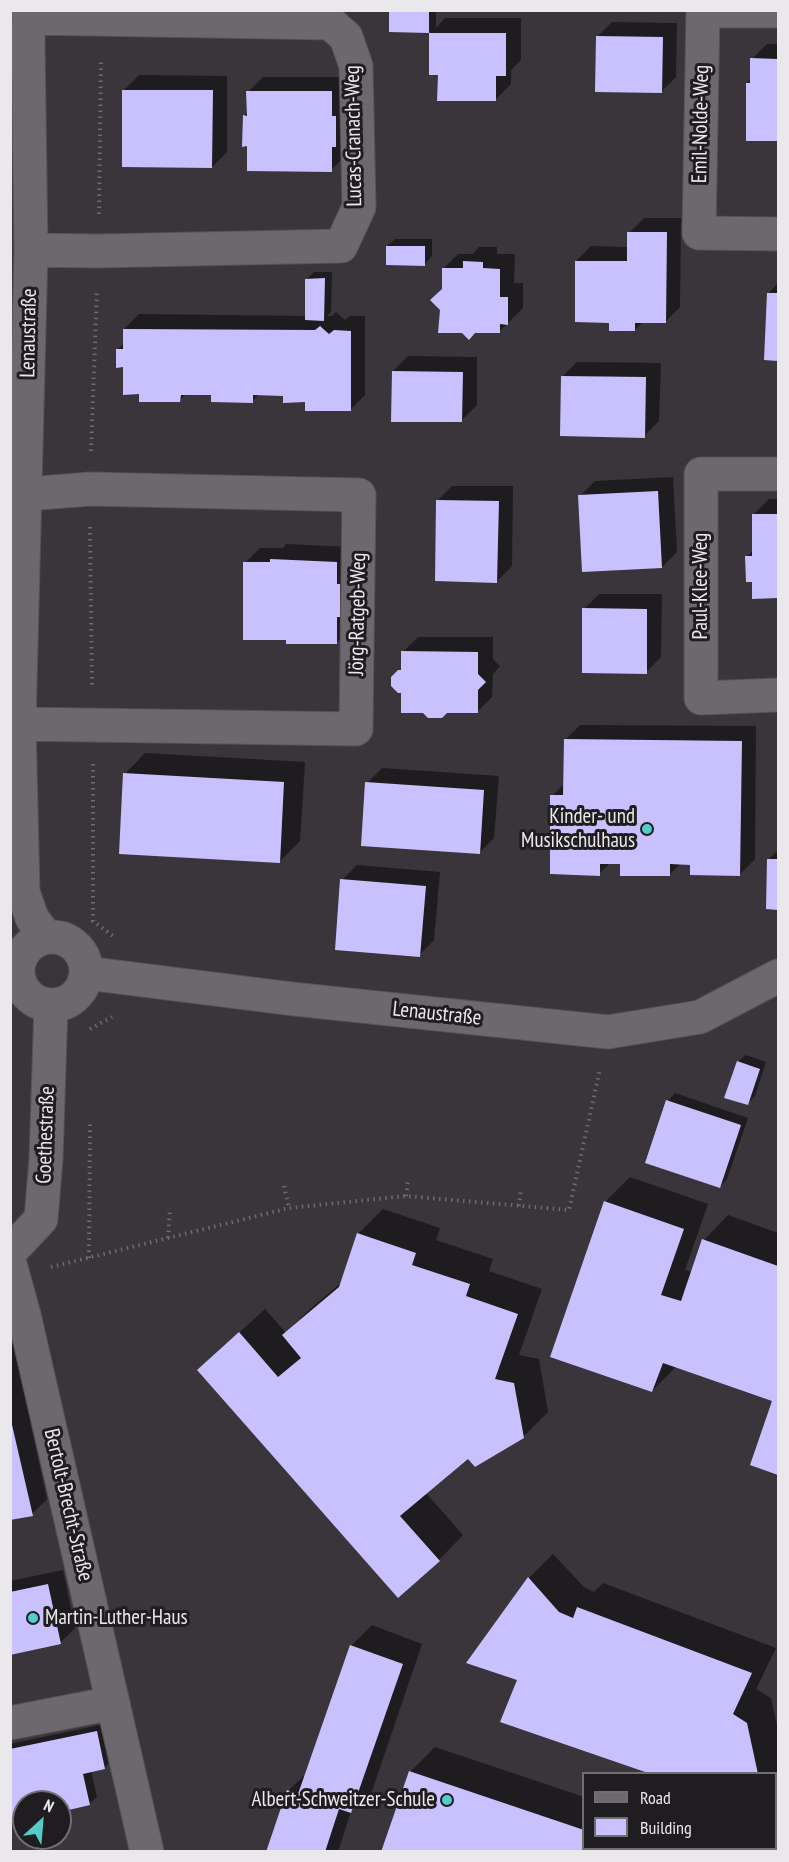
<!DOCTYPE html>
<meta charset="utf-8">
<style>
body{margin:0}
#map{position:relative;width:789px;height:1862px;overflow:hidden;background:#39353a;font-family:"PT Sans Narrow",sans-serif}
canvas{display:block}
.frame{position:absolute;inset:0;border:12px solid #eae8eb;pointer-events:none}
.legend{position:absolute;left:582px;top:1772px;width:195px;height:78px;box-sizing:border-box;background:#1f1d20;border:2px solid #706e71;margin:0;padding:8px 10px;list-style:none;font-size:18px;color:#eae8eb}
.legend li{display:flex;align-items:center;gap:12px;height:30px}
.legend b{width:30px;border:2px solid #706e71}
.north{position:absolute;left:12px;top:1790px;width:60px;height:60px;box-sizing:border-box;background:#1f1d20;border:2px solid #706e71;border-radius:50%;rotate:26deg;font-size:16px;font-weight:700;line-height:24px;text-align:center;color:#eae8eb}
.north::after{content:'';display:block;margin:auto;width:21px;height:27px;background:#53cdca;clip-path:polygon(50% 0,100% 100%,50% 72%,0 100%)}
</style>
<div id="map">
<canvas width="789" height="1862"></canvas>
<div class="frame"></div>
<ul class="legend">
<li><b style="height:8px;background:#6c686e"></b>Road</li>
<li><b style="height:16px;background:#c9c1fe"></b>Building</li>
</ul>
<div class="north">N</div>
</div>
<script>
const context = document.querySelector('canvas').getContext('2d');
context.lineJoin = 'round';
function fill(path, color) {
  context.fillStyle = color;
  context.fill(path, 'evenodd');
}
function toPath(rows) {
  const path = new Path2D();
  for (const r of rows) {
    if (r.length === 3) {
      path.moveTo(r[0] + r[2], r[1]);
      path.arc(r[0], r[1], r[2], 0, 2 * Math.PI);
      continue;
    }
    path.moveTo(r[0], r[1]);
    for (let i = 2; i < r.length; i += 2) path.lineTo(r[i], r[i + 1]);
  }
  return path;
}
function stroke(path, color, width, dash) {
  context.strokeStyle = color;
  context.lineWidth = width;
  context.lineCap = dash ? 'butt' : 'round';
  context.setLineDash(dash || []);
  context.stroke(path);
}
function label(font, color, halo, rows, align = 'center') {
  context.font = font + ' "PT Sans Narrow",sans-serif';
  context.lineWidth = 6;
  context.setLineDash([]);
  context.textBaseline = 'middle';
  context.strokeStyle = halo;
  context.fillStyle = color;
  for (const [text, x, y, turn = 0] of rows) {
    context.save();
    context.translate(x, y);
    context.rotate((+turn || 0) * Math.PI / 180);
    context.textAlign = isNaN(turn) ? turn : align;
    if (halo) context.strokeText(text, 0, 0);
    context.fillText(text, 0, 0);
    context.restore();
  }
}
const shadow = toPath([
 [390,10,436,10,436,28,445,18,521,18,521,60,511,70,511,84,496,99,439,74,430,74,430,31,390,31],
 [612,22,677,23,676,77,661,92,597,37],
 [767,44,778,44,778,139,747,139,747,83,751,79,752,59],
 [139,75,227,76,227,152,212,167,124,90],
 [263,77,346,77,346,155,331,170,244,116,248,112,248,92],
 [644,218,681,218,680,307,665,322,643,322,635,330,576,261,591,246,629,247,629,233],
 [395,239,432,239,432,256,425,264,387,246],
 [479,247,497,247,497,254,515,254,514,283,523,283,523,308,499,332,443,289,443,269,458,254,473,254],
 [314,272,332,272,331,312,327,316,332,316,336,312,345,320,350,316,365,316,365,395,350,410,285,394,260,394,252,401,213,394,187,393,180,400,140,393,117,350,124,343,124,329,139,314,307,316,307,279],
 [778,283,778,360,766,359,768,294],
 [408,356,477,357,477,405,462,420,393,371],
 [577,362,661,363,659,421,644,436,562,377],
 [673,477,677,552,662,567,580,496,595,481],
 [452,486,513,486,512,566,497,581,437,501],
 [769,499,778,499,778,597,753,597,754,580,747,557,753,550,754,514],
 [286,544,351,547,351,628,336,643,288,638,245,563,260,548,283,548],
 [599,594,662,594,661,657,646,672,584,609],
 [418,637,493,637,493,659,500,666,493,674,492,697,477,712,403,691,393,677,403,667,403,652],
 [580,725,756,726,755,859,740,874,691,864,681,863,669,875,622,862,611,862,599,874,552,796,565,783,565,740],
 [145,753,305,762,300,841,279,862,125,774],
 [382,768,499,776,494,838,479,853,367,783],
 [776,852,778,852,778,908,767,908,768,860],
 [357,865,440,872,434,940,419,955,342,880],
 [746,1055,766,1062,755,1096,747,1104,738,1062],
 [675,1093,748,1118,727,1179,720,1187,668,1101],
 [630,1177,708,1204,685,1270,692,1272,704,1240,728,1215,778,1233,778,1473,752,1464,774,1400,677,1366,652,1391,605,1202],
 [383,1209,440,1228,436,1240,493,1259,489,1271,542,1289,519,1355,539,1359,548,1412,523,1437,468,1457,426,1493,463,1535,439,1560,199,1370,265,1309,286,1333,309,1310,342,1282,358,1234],
 [10,1330,47,1499,32,1514,10,1519],
 [553,1554,584,1587,594,1592,603,1583,776,1648,756,1689,771,1698,778,1730,778,1800,776,1803,776,1774,656,1774,519,1679,529,1578],
 [63,1570,75,1628,60,1643,10,1653,10,1581],
 [372,1625,422,1644,372,1791,351,1811,338,1852,268,1852,288,1791,308,1772,351,1646],
 [105,1724,112,1760,105,1767,91,1770,97,1797,89,1804,60,1810,60,1802,24,1802,24,1818,10,1821,10,1744],
 [435,1747,584,1797,584,1848,728,1848,727,1852,382,1852,410,1772]
]);
const building = toPath([
 [389,10,429,10,429,33,389,32],
 [429,33,506,33,506,76,496,76,496,101,437,101,438,75,429,75],
 [596,36,663,37,662,93,595,92],
 [750,58,778,59,778,141,746,141,746,83,750,83],
 [122,90,213,90,212,168,122,167],
 [246,91,332,91,332,116,336,116,336,147,332,147,332,172,247,171,247,146,242,147,243,115,247,116],
 [627,232,667,232,666,323,635,323,635,331,609,331,609,323,575,322,575,261,627,261],
 [386,246,425,246,425,266,386,265],
 [463,261,483,262,483,268,500,269,500,297,508,297,508,325,500,324,500,333,475,333,469,340,462,333,438,333,440,310,430,300,442,289,442,268,463,268],
 [325,278,324,321,305,320,305,279],
 [767,293,778,293,778,361,764,360],
 [320,326,329,334,334,330,351,331,351,411,305,411,305,402,283,403,283,396,253,395,253,403,211,402,211,395,181,395,180,402,139,402,139,394,123,395,123,367,116,368,116,349,123,349,123,329,315,330],
 [392,371,463,372,462,422,391,422],
 [561,376,646,377,645,438,560,436],
 [658,491,662,568,582,572,578,495],
 [436,500,499,501,497,583,435,581],
 [752,514,778,514,778,598,752,599,752,582,746,582,745,556,752,556],
 [270,559,337,562,337,584,340,584,340,617,337,617,337,644,286,644,286,640,243,640,243,562,270,562],
 [582,608,647,609,647,674,582,673],
 [401,651,478,652,478,674,486,682,478,690,478,713,447,713,442,718,428,718,423,713,401,713,401,693,398,693,391,686,391,677,398,670,401,670],
 [564,739,742,741,740,876,690,875,690,865,670,864,670,876,620,876,620,864,600,864,600,876,550,874,550,795,563,795],
 [123,773,284,782,280,863,119,854],
 [365,782,484,790,480,854,361,846],
 [767,859,778,859,778,910,766,909],
 [340,879,426,886,420,957,335,950],
 [737,1061,760,1069,748,1105,724,1098],
 [666,1100,741,1125,720,1188,645,1163],
 [604,1201,684,1229,661,1295,681,1301,702,1239,778,1266,778,1475,750,1465,772,1401,663,1363,652,1392,550,1357],
 [357,1233,416,1253,412,1265,470,1284,466,1296,518,1314,495,1379,514,1383,524,1438,475,1467,468,1459,400,1516,440,1561,398,1598,197,1370,239,1332,278,1377,301,1358,282,1335,339,1287],
 [10,1416,33,1516,10,1520],
 [528,1577,559,1612,573,1618,577,1607,752,1673,733,1714,747,1723,758,1774,651,1774,500,1722,517,1680,466,1663],
 [48,1584,61,1644,10,1655,10,1592],
 [350,1645,403,1664,351,1813,339,1809,325,1852,266,1852,287,1790,298,1794],
 [97,1731,105,1769,83,1774,90,1805,60,1812,60,1802,24,1802,24,1819,10,1822,10,1749],
 [409,1771,584,1830,584,1848,639,1848,647,1852,381,1852]
]);
const path = toPath([
 [99,214,101,59],
 [91,451,97,290],
 [90,527,92,688],
 [93,764,93,921,113,936],
 [90,1029,112,1017],
 [284,1186,289,1208],
 [406,1196,408,1181],
 [519,1206,521,1189],
 [168,1238,170,1208],
 [89,1258,90,1123],
 [51,1267,289,1208,406,1196,569,1210,600,1069]
]);
const minor = toPath([
 [29,10,28,41,31,250,19,724,23,892,32,918,46,937],
 [778,11,703,11,699,233,778,234],
 [29,18,330,23,346,37,356,66,359,207,341,246,98,251,31,250],
 [778,474,701,474,701,698,778,695],
 [19,724,356,729,359,495,90,489,26,494],
 [52,971,34],
 [86,973,293,999,608,1032,700,1017,778,976],
 [10,1252,41,1219,46,1159,51,1005],
 [10,1264,24,1315,147,1852],
 [10,1723,113,1703]
]);
const markers = [
 [647,829,6,"#53cdca"],
 [33,1618,6,"#53cdca"],
 [447,1800,6,"#53cdca"]
];
const streetNames = [
 ["Emil-Nolde-Weg",701,124,-89],
 ["Lucas-Cranach-Weg",354,136,-91],
 ["Lenaustraße",29,333,-89],
 ["Paul-Klee-Weg",701,586,-90],
 ["Jörg-Ratgeb-Weg",358,614,-89],
 ["Lenaustraße",437,1014,6],
 ["Goethestraße",46,1135,-88],
 ["Bertolt-Brecht-Straße",68,1505,77]
];
const poiNames = [
 ["Kinder- und",635,817],
 ["Musikschulhaus",635,841],
 ["Martin-Luther-Haus",45,1618,"left"],
 ["Albert-Schweitzer-Schule",435,1800]
];
fill(shadow, '#0007');
fill(building, '#c9c1fe');
stroke(minor, '#555256', 35);
stroke(path, '#6f6c70', 4, [1.5, 4.5]);
stroke(minor, '#6c686e', 33);
for (const [x, y, r, color] of markers) {
  const dot = new Path2D();
  dot.arc(x, y, r, 0, 2 * Math.PI);
  context.fillStyle = color;
  context.fill(dot);
  stroke(dot, '#1f1d20', 2);
}
label('21px', '#eae8eb', '#1f1d20', streetNames);
label('21px', '#eae8eb', '#1f1d20', poiNames, 'right');
</script>
